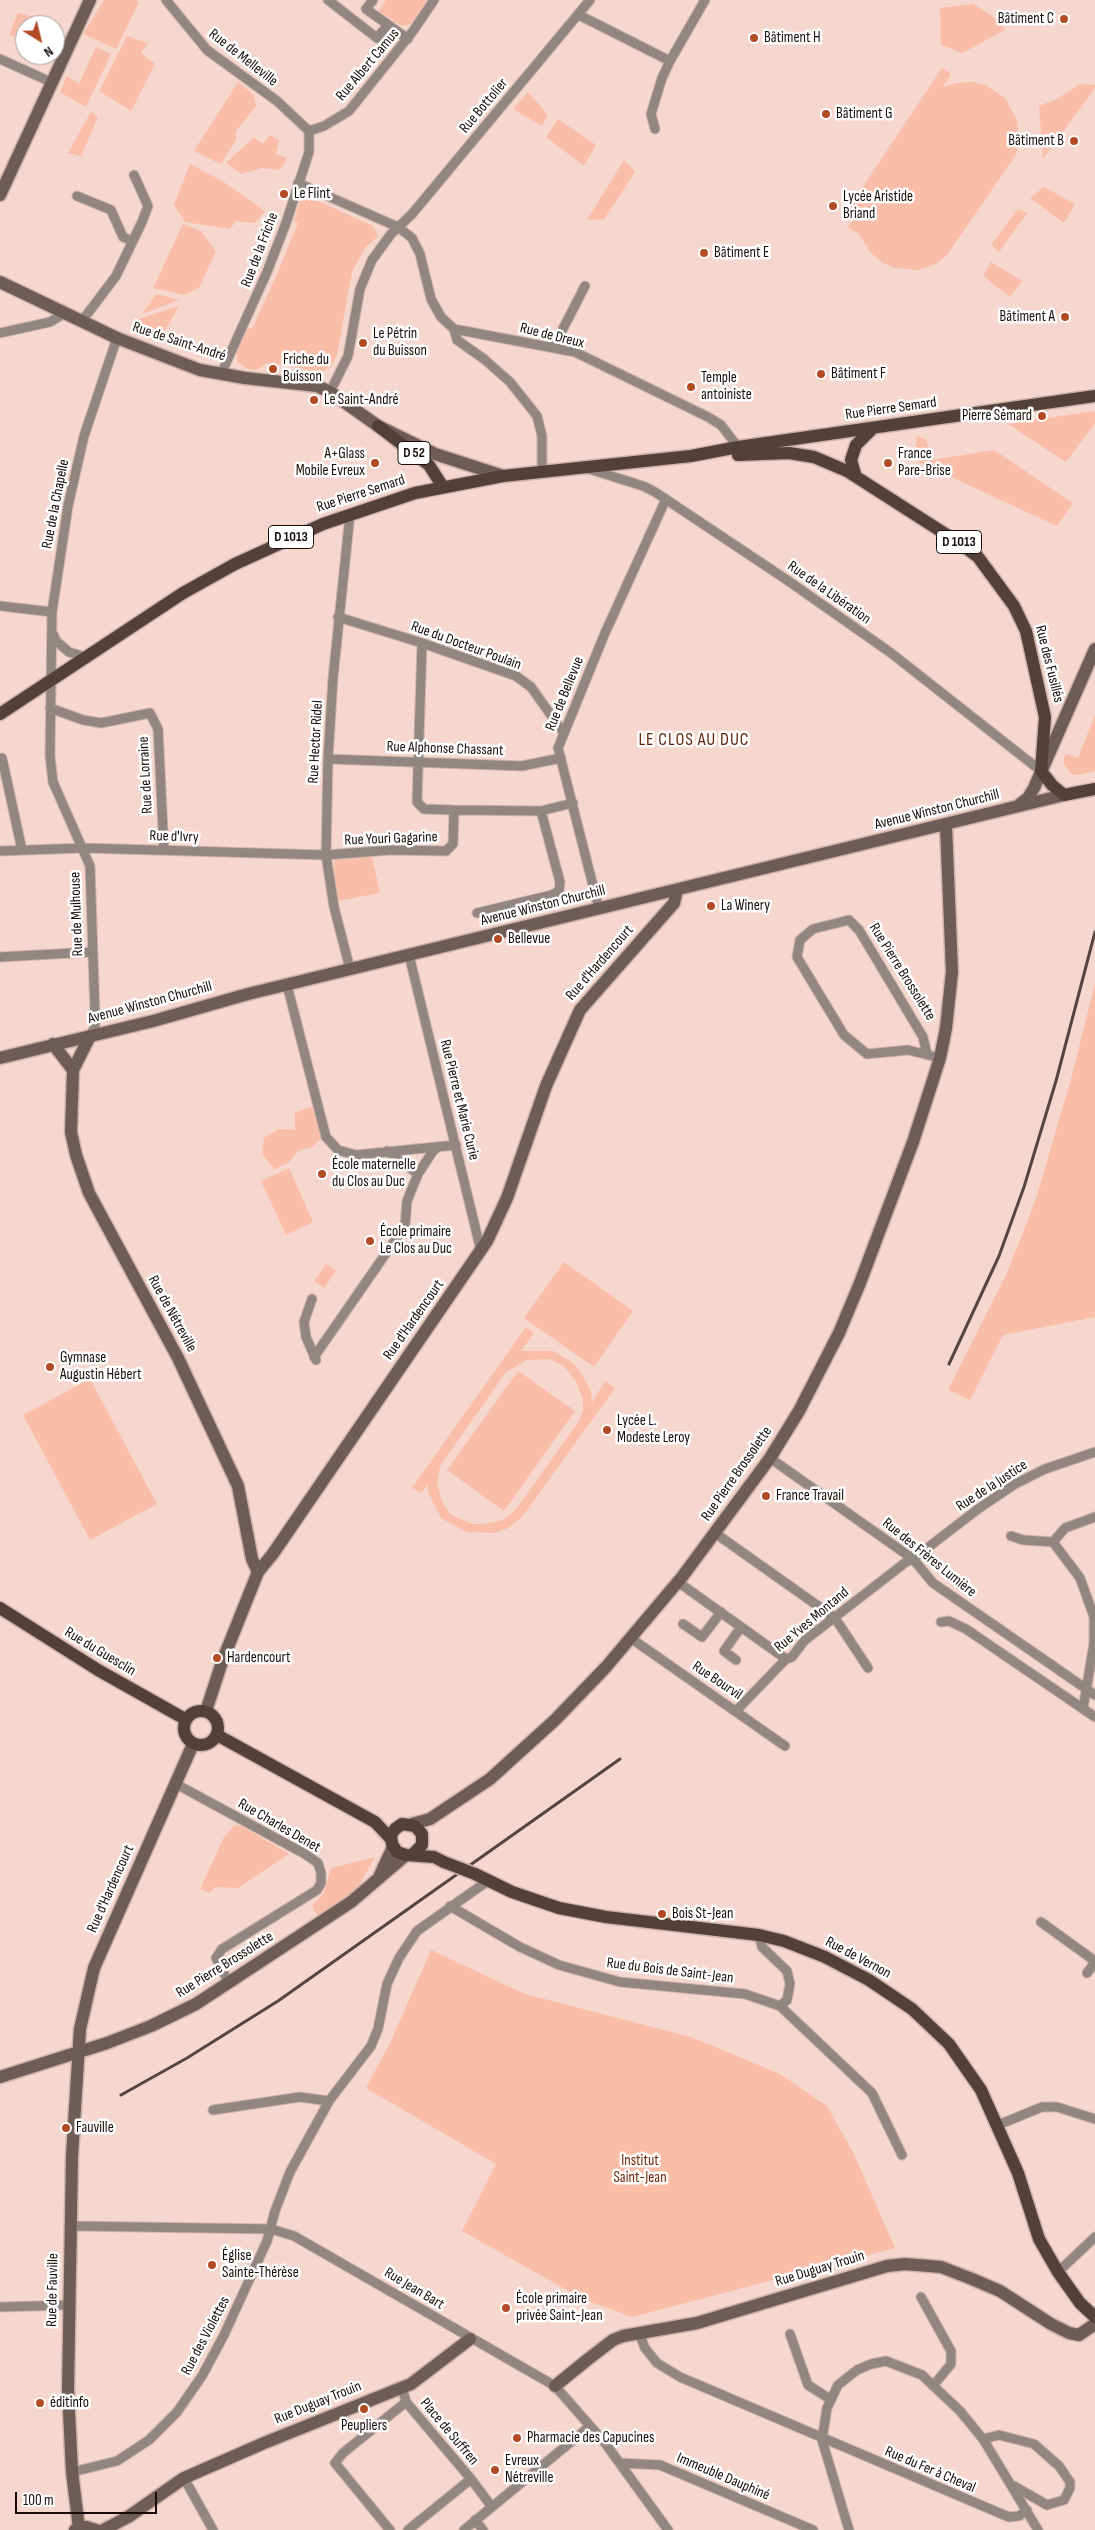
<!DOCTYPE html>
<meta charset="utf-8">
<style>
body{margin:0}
#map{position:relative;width:1095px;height:2530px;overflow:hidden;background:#f5d7cd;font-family:"Sofia Sans Condensed",sans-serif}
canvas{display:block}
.north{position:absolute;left:15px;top:15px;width:50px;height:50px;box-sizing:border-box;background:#fff;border:1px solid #a29e9d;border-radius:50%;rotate:144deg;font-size:14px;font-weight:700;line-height:20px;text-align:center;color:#170d0a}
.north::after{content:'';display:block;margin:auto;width:18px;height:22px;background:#b24b24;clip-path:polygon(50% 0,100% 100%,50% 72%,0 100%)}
.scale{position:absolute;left:15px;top:2492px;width:142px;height:22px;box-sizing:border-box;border:2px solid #170d0a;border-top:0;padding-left:6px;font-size:15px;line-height:18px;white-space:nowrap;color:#170d0a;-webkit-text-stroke:4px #fff;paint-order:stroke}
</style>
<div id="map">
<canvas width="1095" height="2530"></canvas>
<div class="north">N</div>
<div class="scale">100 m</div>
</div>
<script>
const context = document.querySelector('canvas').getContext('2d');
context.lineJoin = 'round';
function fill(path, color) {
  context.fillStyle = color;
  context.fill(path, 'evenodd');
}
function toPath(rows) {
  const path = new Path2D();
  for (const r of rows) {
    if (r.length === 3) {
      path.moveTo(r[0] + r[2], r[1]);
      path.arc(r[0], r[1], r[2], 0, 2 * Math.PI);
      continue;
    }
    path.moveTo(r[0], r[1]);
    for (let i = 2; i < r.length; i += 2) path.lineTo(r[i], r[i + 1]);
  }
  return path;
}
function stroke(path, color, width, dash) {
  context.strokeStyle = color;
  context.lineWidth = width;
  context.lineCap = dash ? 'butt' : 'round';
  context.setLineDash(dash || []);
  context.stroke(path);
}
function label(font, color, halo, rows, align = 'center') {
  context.font = font + ' "Sofia Sans Condensed",sans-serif';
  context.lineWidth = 5;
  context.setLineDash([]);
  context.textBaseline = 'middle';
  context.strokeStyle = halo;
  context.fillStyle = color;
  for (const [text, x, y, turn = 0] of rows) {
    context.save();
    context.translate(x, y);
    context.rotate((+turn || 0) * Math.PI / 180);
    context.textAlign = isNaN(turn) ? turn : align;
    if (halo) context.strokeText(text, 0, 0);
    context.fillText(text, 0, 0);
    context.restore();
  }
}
const green = toPath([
 [104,0,136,0,139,2,116,49,83,34],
 [386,0,427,0,411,24,406,26,400,25,379,11],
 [973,4,991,15,1005,30,962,53,941,45,940,8],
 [18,13,35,17,31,25,25,25,25,35,22,40,9,35],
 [127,36,148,43,141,53,155,64,131,111,99,91],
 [96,47,111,54,86,107,60,92,67,76,79,84],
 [942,68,951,74,943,87,956,83,972,82,986,85,1005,98,1017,120,1019,144,1015,156,947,255,936,264,919,270,895,268,883,263,871,253,859,234,848,227,853,220,844,215],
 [238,82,254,95,256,106,236,131,236,140,221,164,194,151],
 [1080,84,1095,85,1095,88,1043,159,1039,106,1055,100],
 [528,92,548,115,542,126,513,109],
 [91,112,98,117,81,156,68,153],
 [558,119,596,145,584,166,546,137],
 [270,135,279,140,276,154,287,158,280,170,262,168,241,174,226,163,254,137,263,144],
 [624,160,635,172,604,219,587,220],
 [190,164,222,181,265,211,255,223,236,221,230,229,185,222,174,205],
 [1044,187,1075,204,1064,223,1030,198],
 [305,195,373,226,378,236,365,248,352,272,337,355,330,368,313,375,304,369,267,363,257,370,248,369,237,362,237,351,248,328,252,329,278,272,298,223,294,221,301,196],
 [1018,209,1027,213,999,252,991,245],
 [183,224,201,231,216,251,199,288,184,295,153,288],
 [991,262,1022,281,1010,297,983,276],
 [156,294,179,300,142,314],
 [179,306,165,331,160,330,151,339,132,334,139,319],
 [1095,411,1095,423,1066,462,1008,424],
 [917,436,926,439,931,460,994,450,1073,503,1057,526,914,460],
 [1095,715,1095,771,1078,775,1071,774,1064,764,1064,757,1066,754,1078,758],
 [372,857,380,893,338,901,334,877,334,859],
 [1095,983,1095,1317,1003,1335,970,1400,948,1390,1007,1273,1036,1199,1073,1072],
 [312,1106,323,1137,311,1148,299,1150,288,1163,274,1169,262,1154,264,1138,278,1129,295,1130,295,1113],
 [289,1168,313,1222,286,1235,261,1181],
 [564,1262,633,1311,594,1367,524,1318],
 [326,1264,336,1271,324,1288,314,1281],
 [526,1327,534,1333,521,1351,553,1351,572,1362,580,1371,591,1391,592,1403,605,1381,615,1388,522,1517,510,1527,495,1533,467,1532,441,1518,428,1492,428,1484,421,1493,412,1488],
 [549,1359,564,1366,575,1380,583,1399,583,1410,579,1421,517,1508,508,1517,500,1521,482,1524,473,1524,455,1517,449,1513,441,1499,437,1483,440,1466,506,1372,527,1360],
 [518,1371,575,1411,504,1511,447,1470],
 [90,1379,157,1504,90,1540,23,1415],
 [235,1825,242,1826,289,1854,238,1888,215,1887,210,1893,200,1889,224,1837],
 [375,1857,356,1891,318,1917,312,1906,324,1893,331,1868],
 [431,1950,525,1994,691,2037,780,2074,827,2106,854,2154,895,2248,632,2317,583,2299,462,2231,496,2164,366,2088,391,2041]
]);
const street = toPath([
 [166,0,207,50,277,101,309,131],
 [328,0,377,38,388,25],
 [373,0,366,9,408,39],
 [579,15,670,61,705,0],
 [0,59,51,82],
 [655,129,651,114,662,78,670,61],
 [309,131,324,126,349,111,413,31,434,0],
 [298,183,398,227,412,238,420,254,431,299,441,317,454,329,575,352,708,417,721,425,738,447],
 [77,196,111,210,123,237,132,241],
 [82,321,116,276,142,222,148,206,134,175],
 [454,329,457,340,484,359,510,382,537,416,542,436,542,471],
 [0,333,50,322,63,314],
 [553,348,585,286],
 [221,374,267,272,286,223,309,152,309,131],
 [330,392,348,356,360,289,372,260,391,234,412,214,590,0],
 [589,469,643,486,655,492,787,580,891,653,1041,771],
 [0,606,52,612],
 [338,617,422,643,516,676,531,687,563,732],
 [53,634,56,641,69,652,85,657],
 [422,643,417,802,424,809,454,810],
 [50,708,83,720,101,723,150,713,158,729,164,850],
 [2,758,22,850],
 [328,759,522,766,561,758],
 [0,851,84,848,326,855,391,850,446,851,453,844,454,810,541,811,573,803],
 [599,909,558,748,605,633,666,499],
 [477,913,552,895,559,891,560,882,541,811],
 [409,955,481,1251],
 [0,957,92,952],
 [350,969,334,907,326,855,328,759,333,678,350,514],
 [287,985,326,1137,338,1150,356,1155,456,1145],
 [90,1036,95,1027,95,1014,90,866,53,782,50,756,52,612,68,506,84,436,117,338],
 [927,1054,923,1037,859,930,849,920,813,929,800,940,797,957,844,1035,867,1054,908,1050,940,1058],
 [387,1151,418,1174],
 [312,1299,304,1322,306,1337,316,1360],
 [314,1357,405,1226,407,1201,418,1174,433,1151,438,1147],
 [770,1458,913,1559,933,1583,1095,1695],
 [715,1533,835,1618,868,1668],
 [1011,1536,1023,1540,1053,1542],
 [1053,1542,1080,1578,1094,1617,1094,1643,1083,1709],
 [1053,1542,1065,1528,1095,1517],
 [678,1582,786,1659],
 [941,1622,949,1621,966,1629,1095,1717],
 [683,1624,702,1637,721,1612],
 [632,1639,785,1746],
 [736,1660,724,1651,741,1627],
 [736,1711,786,1659,792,1657,804,1641,906,1562,913,1559,978,1509,1015,1484,1045,1469,1095,1452],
 [176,1784,305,1854,318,1863,321,1873,321,1883,317,1890,222,1949,216,1958,229,1983],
 [450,1906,520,1947,559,1965,620,1982,745,1994,780,2006,872,2093,902,2155],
 [1041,1922,1095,1961],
 [759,1935,762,1947,787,1971,790,1984,787,2000,780,2006],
 [1087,1973,1095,1962],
 [213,2110,300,2097,329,2101],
 [998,2125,1042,2107,1057,2107,1095,2119],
 [71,2226,271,2229,294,2236,555,2386,605,2443,668,2530],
 [1058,2272,1095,2237],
 [921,2297,951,2351,951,2364,933,2386],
 [0,2307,69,2305],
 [639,2333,645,2348,657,2363,680,2377,997,2512,1009,2517,1019,2516,1027,2510],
 [790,2334,808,2385,830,2399],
 [402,2387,406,2402,471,2479,408,2530],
 [983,2439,999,2435,1034,2444,1059,2466,1070,2482,1070,2488,1064,2500,1047,2505,1014,2486],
 [620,2463,660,2465,813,2530],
 [72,2472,117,2461,149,2440,177,2412,202,2376,224,2335,267,2241,275,2211,290,2172,329,2101,371,2046,378,2029,387,1984,399,1958,417,1931,489,1880],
 [184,2478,213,2530],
 [471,2479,492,2507],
 [475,2520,483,2530],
 [390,2530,335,2463,343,2453,406,2402],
 [464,2530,589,2427],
 [849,2530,822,2440,827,2408,838,2385,857,2370,871,2364,886,2361,922,2375,960,2411,983,2439,1038,2530]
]);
const secondary = toPath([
 [0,195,90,0],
 [0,282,117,338,200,370,245,378,317,386,330,392,378,426,435,454,503,476],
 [1019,805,1028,798,1034,788,1095,649],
 [90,1036,73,1070,71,1132,76,1155,89,1193,178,1358,238,1486,252,1559,258,1572],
 [53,1044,73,1070],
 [0,1058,153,1021,248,994,1064,795],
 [206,1711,222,1662,258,1572,272,1555,487,1241,507,1198,546,1086,580,1010,674,903,677,890],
 [412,1824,430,1819,490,1779,555,1720,606,1667,682,1577,770,1458,799,1411,839,1333,860,1283,913,1142,940,1058,946,1028,952,972,946,825],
 [380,1875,393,1847],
 [0,2077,107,2043,151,2026,196,2004,351,1902,406,1855],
 [555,2386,587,2360,613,2340,623,2336,697,2323,887,2266,905,2264,941,2267,972,2279,1000,2291,1051,2324,1069,2333,1079,2335,1095,2324],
 [79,2528,72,2472,68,2391,72,2156,80,2029,94,1968,193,1744],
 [75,2530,86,2527,96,2530],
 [103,2530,128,2517,184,2478,264,2443,411,2384,470,2339]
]);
const primary = toPath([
 [378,426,429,465,443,487],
 [738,455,789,453,814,457,847,471,961,544,978,557,1014,606,1026,631,1045,717,1041,771,1052,785,1064,795,1095,789],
 [855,474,851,460,856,445,873,428],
 [0,714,183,593,235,564,323,524,415,493,503,476,691,456,738,447,1095,396],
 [0,1608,98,1670,185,1719],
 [201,1728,17],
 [217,1735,375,1822,391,1839],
 [413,1854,422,1845,422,1834,415,1826,402,1824,395,1829,391,1835,392,1844,397,1852,406,1855,434,1857,444,1862],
 [475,1874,512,1892,559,1908,606,1917,759,1935,784,1941,825,1957,869,1980,912,2009,949,2044,981,2090,1018,2173,1039,2239,1058,2272,1080,2303,1095,2317]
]);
const rail = toPath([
 [949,1364,999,1256,1024,1187,1056,1081,1095,932],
 [121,2095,187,2058,278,2001,620,1759]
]);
const primaryBridge = toPath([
 [444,1862,475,1874]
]);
const markers = [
 [1064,19,5,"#b24b24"],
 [754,38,5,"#b24b24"],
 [826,114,5,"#b24b24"],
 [1074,141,5,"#b24b24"],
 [284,194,5,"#b24b24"],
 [833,206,5,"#b24b24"],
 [704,253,5,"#b24b24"],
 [1065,317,5,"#b24b24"],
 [363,343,5,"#b24b24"],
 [273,369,5,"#b24b24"],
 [821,374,5,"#b24b24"],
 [691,387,5,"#b24b24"],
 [314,400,5,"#b24b24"],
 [1042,416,5,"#b24b24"],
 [375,463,5,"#b24b24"],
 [888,463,5,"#b24b24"],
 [711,906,5,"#b24b24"],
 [498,939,5,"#b24b24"],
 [322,1174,5,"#b24b24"],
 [370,1241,5,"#b24b24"],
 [50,1367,5,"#b24b24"],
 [607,1430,5,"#b24b24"],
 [766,1496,5,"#b24b24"],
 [217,1658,5,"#b24b24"],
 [662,1914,5,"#b24b24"],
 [66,2128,5,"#b24b24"],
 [212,2265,5,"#b24b24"],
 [506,2308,5,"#b24b24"],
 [40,2403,5,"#b24b24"],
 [364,2409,5,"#b24b24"],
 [517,2438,5,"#b24b24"],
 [495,2470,5,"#b24b24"]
];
const shields = [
 [414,453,32],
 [291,537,45],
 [959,542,45]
];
const shieldNames = [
 ["D 52",414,453],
 ["D 1013",291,537],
 ["D 1013",959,542]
];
const poiNames = [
 ["Bâtiment C",1054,19,"right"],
 ["Bâtiment H",764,38],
 ["Bâtiment G",836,114],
 ["Bâtiment B",1064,141,"right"],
 ["Le Flint",294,194],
 ["Lycée Aristide",843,197],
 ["Briand",843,214],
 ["Bâtiment E",714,253],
 ["Bâtiment A",1055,317,"right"],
 ["Le Pétrin",373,334],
 ["du Buisson",373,351],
 ["Friche du",283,360],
 ["Buisson",283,377],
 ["Bâtiment F",831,374],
 ["Temple",701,378],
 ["antoiniste",701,395],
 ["Le Saint-André",324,400],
 ["Pierre Sémard",1032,416,"right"],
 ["A+Glass",365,454,"right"],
 ["Mobile Evreux",365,471,"right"],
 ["France",898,454],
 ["Pare-Brise",898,471],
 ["La Winery",721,906],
 ["Bellevue",508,939],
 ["École maternelle",332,1165],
 ["du Clos au Duc",332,1182],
 ["École primaire",380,1232],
 ["Le Clos au Duc",380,1249],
 ["Gymnase",60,1358],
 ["Augustin Hébert",60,1375],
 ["Lycée L.",617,1421],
 ["Modeste Leroy",617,1438],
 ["France Travail",776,1496],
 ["Hardencourt",227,1658],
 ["Bois St-Jean",672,1914],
 ["Fauville",76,2128],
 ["Église",222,2256],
 ["Sainte-Thérèse",222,2273],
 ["École primaire",516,2299],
 ["privée Saint-Jean",516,2316],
 ["éditinfo",50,2403],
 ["Peupliers",364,2426,"center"],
 ["Pharmacie des Capucines",527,2438],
 ["Evreux",505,2461],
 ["Nétreville",505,2478]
];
const streetNames = [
 ["Rue de Melleville",243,58,38],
 ["Rue Albert Camus",368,65,-50],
 ["Rue Bottolier",484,106,-50],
 ["Rue de la Friche",260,250,-69],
 ["Rue de Dreux",552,336,14],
 ["Rue de Saint-André",179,342,18],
 ["Rue Pierre Semard",891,409,-8],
 ["Rue Pierre Semard",361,494,-18],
 ["Rue de la Chapelle",56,504,-79],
 ["Rue de la Libération",829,593,35],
 ["Rue du Docteur Poulain",466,646,20],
 ["Rue des Fusillés",1049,664,76],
 ["Rue de Bellevue",565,694,-68],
 ["Rue Hector Ridel",316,742,-87],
 ["Rue Alphonse Chassant",445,749,2],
 ["Rue de Lorraine",146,775,-93],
 ["Avenue Winston Churchill",937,810,-14],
 ["Rue d'Ivry",174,837,2],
 ["Rue Youri Gagarine",391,839,-2],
 ["Avenue Winston Churchill",543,906,-14],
 ["Rue de Mulhouse",77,914,-92],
 ["Rue d'Hardencourt",600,963,-49],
 ["Rue Pierre Brossolette",902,972,58],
 ["Avenue Winston Churchill",150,1003,-15],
 ["Rue Pierre et Marie Curie",459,1100,76],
 ["Rue de Nétreville",172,1314,61],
 ["Rue d'Hardencourt",414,1320,-55],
 ["Rue Pierre Brossolette",737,1474,-55],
 ["Rue de la Justice",992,1486,-33],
 ["Rue des Frères Lumière",929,1558,39],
 ["Rue Yves Montand",812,1620,-40],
 ["Rue du Guesclin",100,1652,31],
 ["Rue Bourvil",717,1681,34],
 ["Rue Charles Denet",279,1826,30],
 ["Rue d'Hardencourt",111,1889,-66],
 ["Rue de Vernon",858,1958,28],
 ["Rue Pierre Brossolette",225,1965,-32],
 ["Rue du Bois de Saint-Jean",670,1971,7],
 ["Rue Duguay Trouin",820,2269,-17],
 ["Rue Jean Bart",414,2289,31],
 ["Rue de Fauville",53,2290,-89],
 ["Rue des Violettes",206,2336,-62],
 ["Rue Duguay Trouin",318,2403,-22],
 ["Place de Suffren",449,2432,50],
 ["Rue du Fer à Cheval",930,2470,23],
 ["Immeuble Dauphiné",723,2477,23]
];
const parkNames = [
 ["Institut",640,2161],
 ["Saint-Jean",640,2178]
];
const quarterNames = [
 ["LE CLOS AU DUC",694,740]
];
fill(green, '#fabda8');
stroke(street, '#cdb3aa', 11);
stroke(secondary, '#cdb3aa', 15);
stroke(primary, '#cdb3aa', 15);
stroke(street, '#928682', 9);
stroke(secondary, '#6e5d57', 12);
stroke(primary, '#534039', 12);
stroke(rail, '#554541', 3);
stroke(primaryBridge, '#cdb3aa', 15, []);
stroke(primaryBridge, '#534039', 12);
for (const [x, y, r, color] of markers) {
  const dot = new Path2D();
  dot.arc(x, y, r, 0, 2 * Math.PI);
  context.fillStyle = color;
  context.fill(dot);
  stroke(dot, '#fff', 2);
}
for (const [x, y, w] of shields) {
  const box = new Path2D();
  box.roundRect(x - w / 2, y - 11.5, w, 23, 4);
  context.fillStyle = '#fff';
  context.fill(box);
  stroke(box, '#170d0a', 1);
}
label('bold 14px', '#170d0a', null, shieldNames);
label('15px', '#170d0a', '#fff', poiNames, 'left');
label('15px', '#170d0a', '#fff', streetNames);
label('15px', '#712504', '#fff', parkNames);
context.letterSpacing = '1px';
label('18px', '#622207', '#fff', quarterNames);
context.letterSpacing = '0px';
</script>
